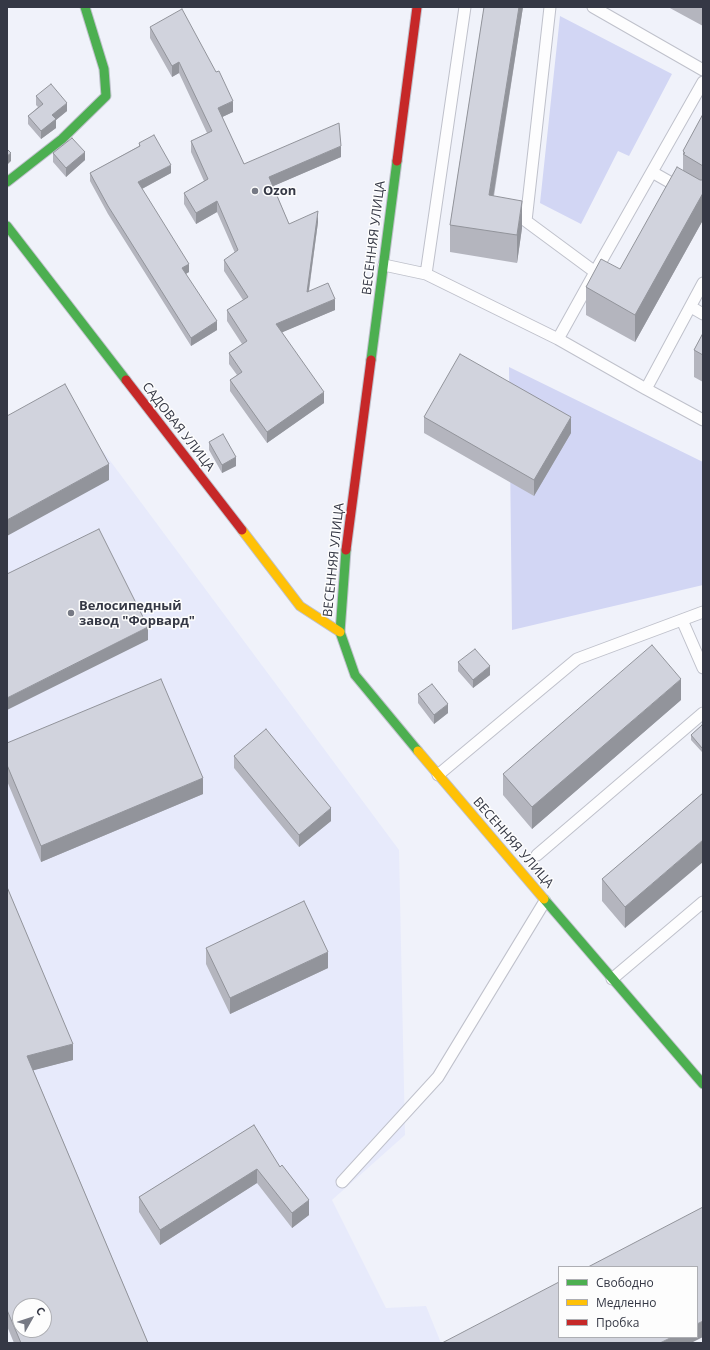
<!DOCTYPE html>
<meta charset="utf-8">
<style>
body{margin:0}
#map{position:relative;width:710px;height:1350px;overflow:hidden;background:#f0f2fa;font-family:"Open Sans",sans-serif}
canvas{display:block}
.frame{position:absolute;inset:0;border:8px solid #353845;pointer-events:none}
.legend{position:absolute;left:558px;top:1266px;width:140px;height:72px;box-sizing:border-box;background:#fdfdfd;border:1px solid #adaeb3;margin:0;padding:5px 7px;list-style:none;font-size:12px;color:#353845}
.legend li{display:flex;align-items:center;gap:8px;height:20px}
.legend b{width:20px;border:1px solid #adaeb3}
.north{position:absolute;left:12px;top:1298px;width:40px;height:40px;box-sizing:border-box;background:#fdfdfd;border:1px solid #adaeb3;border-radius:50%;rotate:51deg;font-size:11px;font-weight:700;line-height:16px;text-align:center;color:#353845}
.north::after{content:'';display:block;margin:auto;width:14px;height:18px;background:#767984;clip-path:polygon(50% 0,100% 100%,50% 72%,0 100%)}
</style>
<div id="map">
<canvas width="710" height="1350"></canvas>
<div class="frame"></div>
<ul class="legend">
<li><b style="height:5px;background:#4caf50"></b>Свободно</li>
<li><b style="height:5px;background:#ffc107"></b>Медленно</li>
<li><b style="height:5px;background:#c62828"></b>Пробка</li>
</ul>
<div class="north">С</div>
</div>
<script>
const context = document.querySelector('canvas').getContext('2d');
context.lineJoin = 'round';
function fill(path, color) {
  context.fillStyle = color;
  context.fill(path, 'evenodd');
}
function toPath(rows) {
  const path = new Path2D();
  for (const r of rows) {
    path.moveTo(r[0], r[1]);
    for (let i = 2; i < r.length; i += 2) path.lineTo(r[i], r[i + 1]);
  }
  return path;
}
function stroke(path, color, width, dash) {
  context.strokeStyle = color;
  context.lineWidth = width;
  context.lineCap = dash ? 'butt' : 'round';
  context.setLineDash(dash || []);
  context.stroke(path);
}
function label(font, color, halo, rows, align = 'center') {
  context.font = font + ' "Open Sans",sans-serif';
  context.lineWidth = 3;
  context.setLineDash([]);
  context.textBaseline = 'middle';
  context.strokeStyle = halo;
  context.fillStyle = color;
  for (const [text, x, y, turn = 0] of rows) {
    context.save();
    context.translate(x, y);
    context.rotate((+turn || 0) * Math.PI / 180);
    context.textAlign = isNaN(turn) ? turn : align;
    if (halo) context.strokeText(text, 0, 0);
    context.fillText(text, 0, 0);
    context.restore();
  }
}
const built = toPath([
 [65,400,399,850,405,1135,332,1200,386,1308,426,1306,441,1343,14,1343,7,1326,7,432],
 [20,1306,44,1306,44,1330,20,1330]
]);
const green = toPath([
 [560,16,672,74,629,156,618,151,581,224,540,203],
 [509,367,703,462,703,585,512,630]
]);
const lane = toPath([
 [550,7,526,221,595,272,703,82],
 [593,7,703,70],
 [652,172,703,201],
 [384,265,426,274,558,339,646,389],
 [426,274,465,7],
 [703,283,646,389,703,420],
 [691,307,703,314],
 [558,339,593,276],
 [682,620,703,668],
 [438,775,577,659,703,612],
 [537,855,703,713],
 [612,979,703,902],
 [342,1182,438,1077,545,901]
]);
const fast = toPath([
 [7,182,62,139,106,96,104,69,85,7],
 [7,226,126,380],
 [371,360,397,161],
 [346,550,340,632,355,675,418,751],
 [544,899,703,1084]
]);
const slow = toPath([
 [242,530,300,606,340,632],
 [418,751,544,899]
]);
const jam = toPath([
 [397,161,417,7],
 [126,380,242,530],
 [346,550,371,360]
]);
const wall = toPath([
 [484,7,523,7,494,196,522,228,517,263,450,252,450,225],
 [668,7,703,7,703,26],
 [150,27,233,112,222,117,244,164,341,157,273,186,289,224,318,222,309,291,335,310,282,332,324,403,267,443,230,391,230,380,237,375,229,364,229,353,242,344,227,321,227,310,243,300,224,271,224,260,235,253,217,212,196,224,184,204,184,193,204,181,191,152,191,141,207,133,179,73,172,77,150,38],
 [36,96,67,111,56,120,56,128,41,139,28,124,28,116,38,107,36,105],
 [703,114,703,220,635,342,586,315,586,287,620,269,683,170,683,151],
 [139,143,171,173,142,189,189,272,186,274,217,330,191,346,108,214,90,181,90,173,139,146],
 [53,153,85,160,66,177,53,162],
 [703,333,703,382,694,377,694,350],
 [424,417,571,433,534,496,424,433],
 [209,442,236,466,222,473,209,450],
 [458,662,490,675,473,688,458,671],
 [418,694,448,713,434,724,418,703],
 [681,700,532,829,503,795,503,774],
 [702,725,702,752,691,740,691,735],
 [7,743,203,794,41,862,7,781],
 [234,756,331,821,299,847,234,768],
 [703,793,625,928,602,901,602,879],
 [7,887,73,1060,33,1070,148,1343,14,1343,7,1326],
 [206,948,328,968,230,1014,206,964],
 [254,1125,309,1215,292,1228,257,1183,160,1245,139,1212,139,1197]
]);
const shadedWall = toPath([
 [519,7,523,7,489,223,489,195],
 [179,62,179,73,172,77,172,66],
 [233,101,233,112,218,119,218,108],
 [67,103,67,111,56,120,56,128,41,139,41,131,52,115],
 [341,146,341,157,269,188,269,177],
 [85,152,85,160,66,177,66,168],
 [11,153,11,161,7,165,7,156],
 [171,165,171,173,138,191,138,182],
 [703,193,703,220,635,342,635,315],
 [217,201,217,212,196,224,196,213],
 [522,201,522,228,517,263,517,235],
 [318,211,318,222,307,303,307,292],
 [189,264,189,272,182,276,182,268],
 [335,299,335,310,276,335,276,324],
 [217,321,217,330,191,346,191,338],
 [324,392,324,403,267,443,267,432],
 [571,417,571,433,534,496,534,480],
 [236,457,236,466,222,473,222,465],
 [109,464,109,480,7,536,7,520],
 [148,627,148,640,7,710,7,698],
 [490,666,490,675,473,688,473,680],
 [681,679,681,700,532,829,532,807],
 [448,704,448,713,434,724,434,715],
 [703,747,703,751,702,752,702,748],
 [203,778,203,794,41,862,41,846],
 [331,808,331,821,299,847,299,835],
 [703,840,703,862,625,928,625,907],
 [328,952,328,968,230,1014,230,998],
 [73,1044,73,1060,27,1072,27,1056],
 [257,1169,257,1183,160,1245,160,1230],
 [309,1200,309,1215,292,1228,292,1213],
 [703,1321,703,1337,691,1343,660,1343,672,1337,697,1337,697,1324]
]);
const building = toPath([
 [484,7,519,7,489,195,522,201,517,235,450,225,484,7],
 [182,9,216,72,219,71,233,101,218,108,244,164,339,123,341,146,269,177,289,224,318,211,307,292,328,283,335,299,276,324,324,392,267,432,230,380,242,372,229,353,247,341,227,310,248,297,224,260,238,250,217,201,196,213,184,193,208,179,191,141,212,131,179,62,172,66,150,27,182,9],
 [51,84,67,103,52,115,56,119,41,131,28,116,43,104,36,96,51,84],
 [703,114,703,166,683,154,685,153,683,151,703,114],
 [154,135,171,165,138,182,189,264,182,268,217,321,191,338,108,206,90,173,140,146,139,143,154,135],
 [72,138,85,152,66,168,53,153,72,138],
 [7,149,11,153,7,156,7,149],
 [677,167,700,180,703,180,703,193,635,315,586,287,601,259,620,269,677,167],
 [703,333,703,355,694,350,703,333],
 [460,354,571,417,534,480,424,417,460,354],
 [65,384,109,464,7,520,7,416,65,384],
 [223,434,236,457,222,465,209,442,223,434],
 [99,529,148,627,7,698,7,574,99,529],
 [652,645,681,679,532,807,503,774,652,645],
 [475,649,490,666,473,680,458,662,475,649],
 [161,679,203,778,41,846,7,765,7,743,161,679],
 [432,684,448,704,434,715,418,694,432,684],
 [702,725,703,726,703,747,702,748,691,735,702,725],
 [266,729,331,808,299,835,234,756,266,729],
 [703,793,703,840,625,907,602,879,703,793],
 [7,887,73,1044,27,1056,148,1343,21,1343,7,1310,7,887],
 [20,1306,44,1306,44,1330,20,1330,20,1306],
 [304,901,328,952,230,998,206,948,304,901],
 [254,1125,280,1167,282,1165,309,1200,292,1213,257,1169,160,1230,139,1197,254,1125],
 [703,1207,703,1321,697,1324,697,1267,588,1267,703,1207],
 [559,1282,559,1337,672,1337,660,1343,442,1343,559,1282]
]);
const markers = [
 [255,191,4,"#767984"],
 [71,613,4,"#767984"]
];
const poiNames = [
 ["Ozon",263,191],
 ["Велосипедный",79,606],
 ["завод \"Форвард\"",79,621]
];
const streetNames = [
 ["ВЕСЕННЯЯ УЛИЦА",374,238,-83],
 ["САДОВАЯ УЛИЦА",178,427,52],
 ["ВЕСЕННЯЯ УЛИЦА",334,560,-84],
 ["ВЕСЕННЯЯ УЛИЦА",513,843,49]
];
fill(built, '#e7eafb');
fill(green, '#d2d6f4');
stroke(lane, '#bfc1cb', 13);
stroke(fast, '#bfc1cb', 11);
stroke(slow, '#bfc1cb', 11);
stroke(jam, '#bfc1cb', 11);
stroke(lane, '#fdfdfe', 11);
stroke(fast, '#4caf50', 9);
stroke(slow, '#ffc107', 9);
stroke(jam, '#c62828', 9);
fill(wall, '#b4b5be');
fill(shadedWall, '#92949b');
fill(building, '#d1d3dd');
stroke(building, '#92949b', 1);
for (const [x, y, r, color] of markers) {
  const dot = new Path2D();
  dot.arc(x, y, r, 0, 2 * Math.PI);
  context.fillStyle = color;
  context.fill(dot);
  stroke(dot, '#fdfdfd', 1.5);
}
label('bold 13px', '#353845', '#fdfdfd', poiNames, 'left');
label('13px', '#353845', '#fdfdfd', streetNames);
</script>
